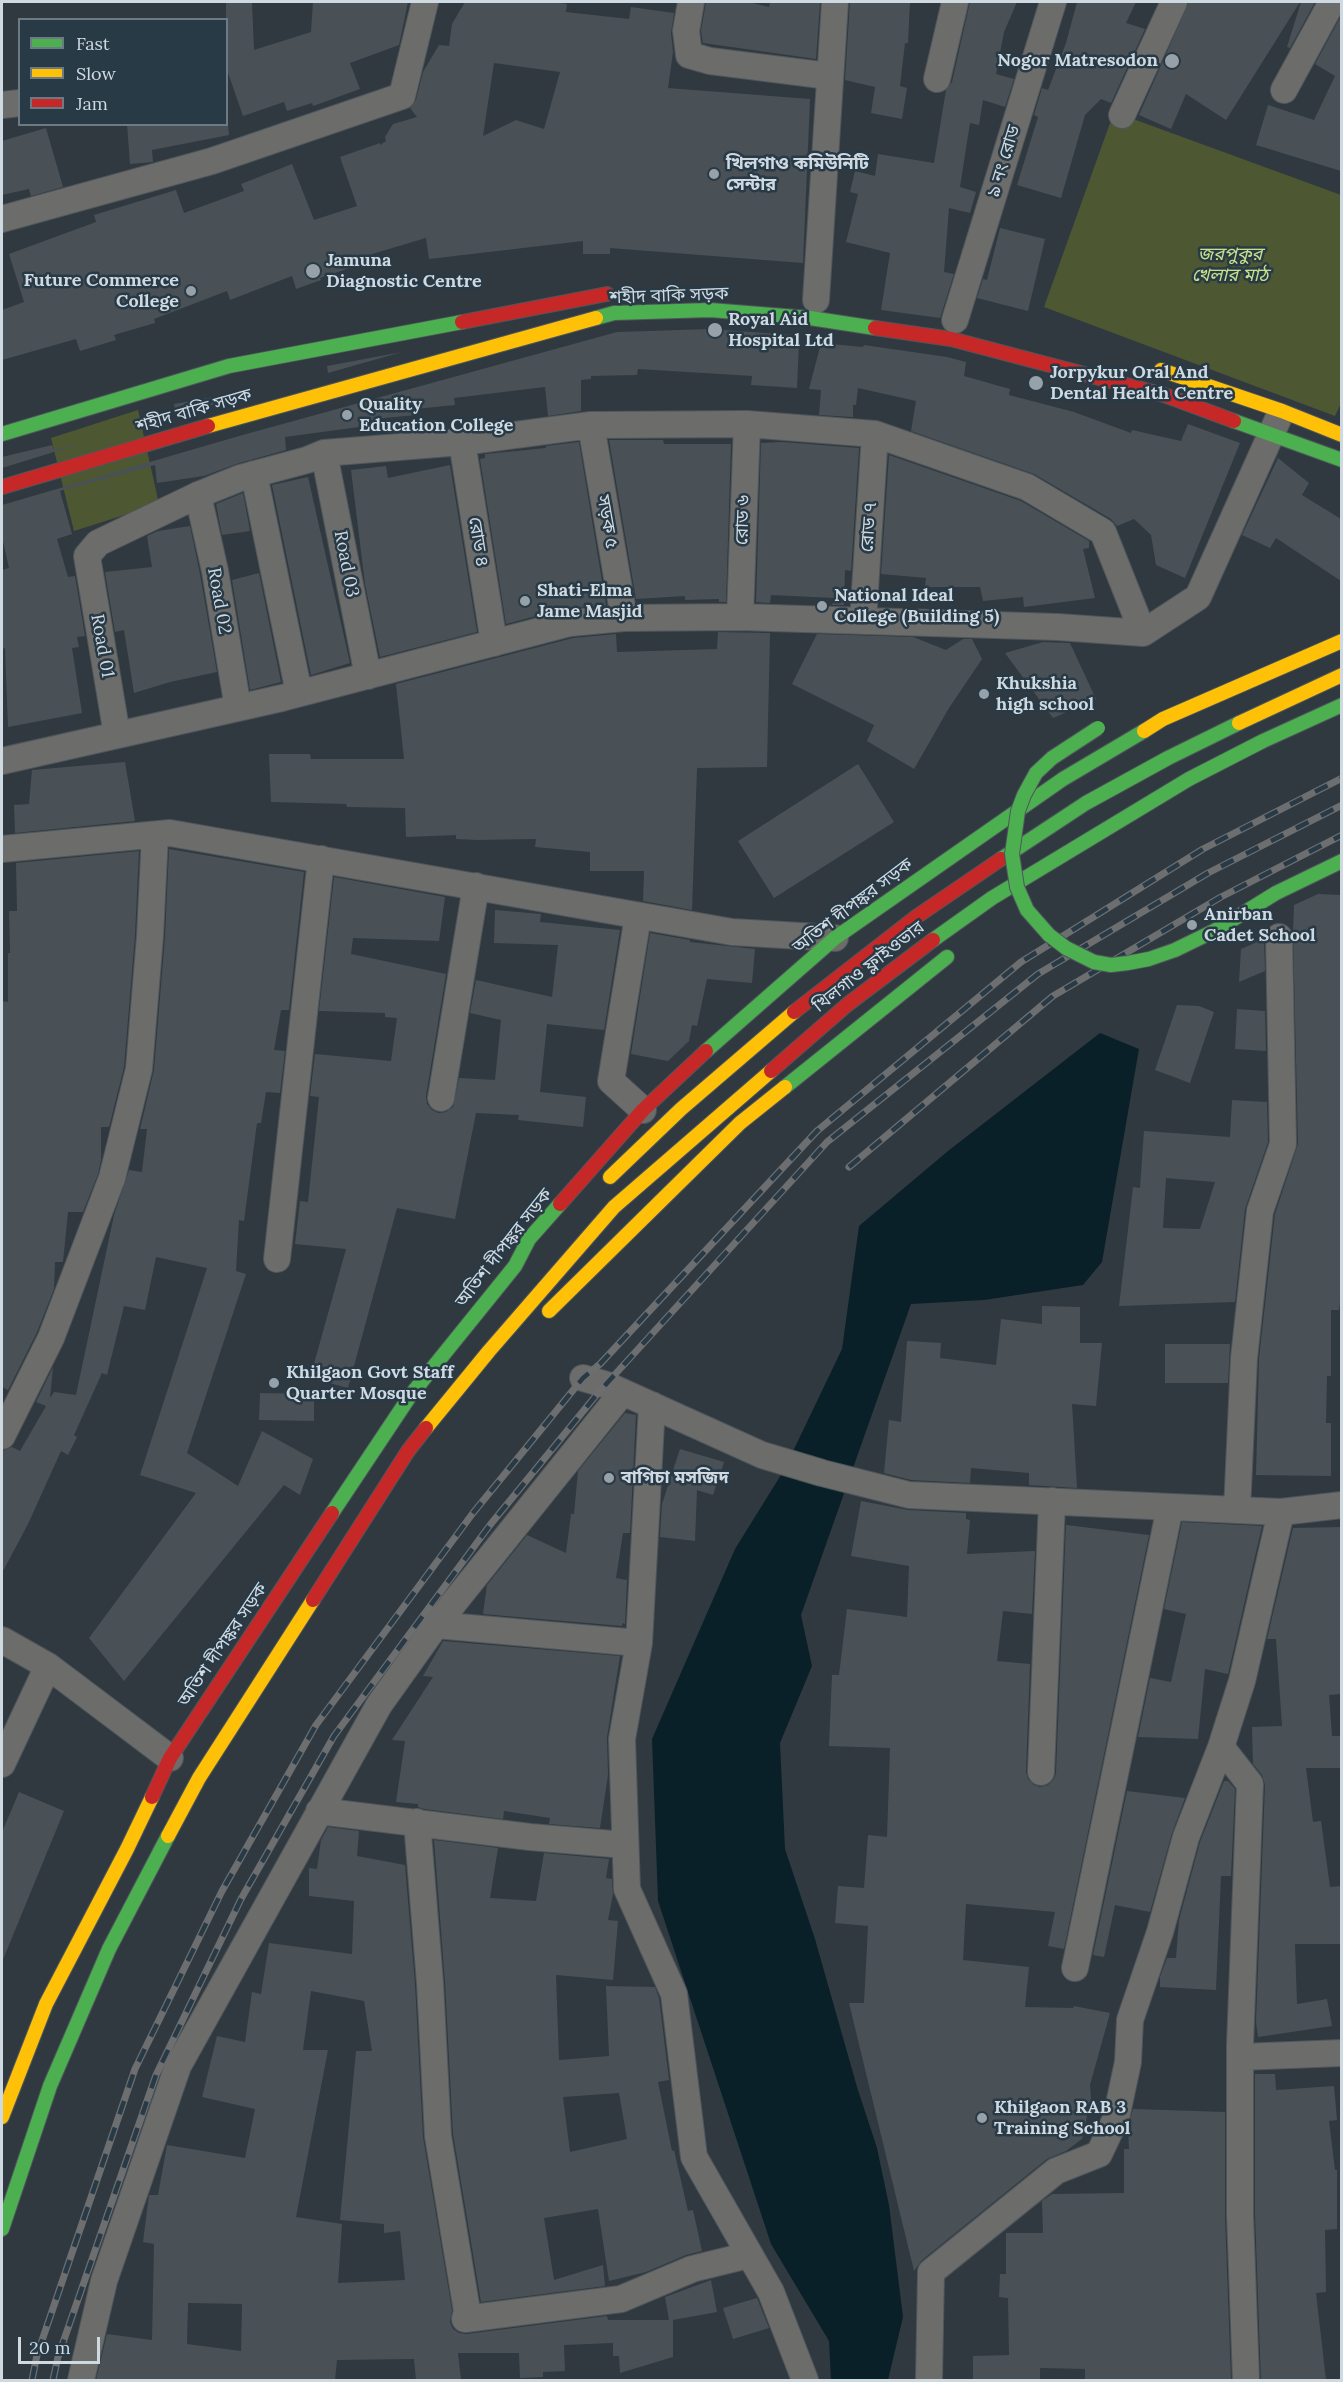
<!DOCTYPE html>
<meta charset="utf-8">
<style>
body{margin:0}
#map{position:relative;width:1343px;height:2382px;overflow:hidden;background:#303940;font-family:Lora,serif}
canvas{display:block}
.frame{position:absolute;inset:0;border:3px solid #cfd9e1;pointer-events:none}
.legend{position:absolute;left:18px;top:18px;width:210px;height:108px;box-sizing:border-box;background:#293a47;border:2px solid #6b7a85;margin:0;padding:8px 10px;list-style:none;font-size:18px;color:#cfd9e1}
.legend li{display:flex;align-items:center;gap:12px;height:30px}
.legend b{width:30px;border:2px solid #6b7a85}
.scale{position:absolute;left:18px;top:2337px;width:82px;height:27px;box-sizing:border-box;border:3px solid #cfd9e1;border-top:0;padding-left:8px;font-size:18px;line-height:21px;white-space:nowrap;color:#cfd9e1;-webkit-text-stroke:4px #293a47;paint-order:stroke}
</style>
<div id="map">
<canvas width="1343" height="2382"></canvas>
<div class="frame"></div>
<ul class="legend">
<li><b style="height:8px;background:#4caf50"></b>Fast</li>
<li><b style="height:8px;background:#ffc107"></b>Slow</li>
<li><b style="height:8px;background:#c62828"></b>Jam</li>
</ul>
<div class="scale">20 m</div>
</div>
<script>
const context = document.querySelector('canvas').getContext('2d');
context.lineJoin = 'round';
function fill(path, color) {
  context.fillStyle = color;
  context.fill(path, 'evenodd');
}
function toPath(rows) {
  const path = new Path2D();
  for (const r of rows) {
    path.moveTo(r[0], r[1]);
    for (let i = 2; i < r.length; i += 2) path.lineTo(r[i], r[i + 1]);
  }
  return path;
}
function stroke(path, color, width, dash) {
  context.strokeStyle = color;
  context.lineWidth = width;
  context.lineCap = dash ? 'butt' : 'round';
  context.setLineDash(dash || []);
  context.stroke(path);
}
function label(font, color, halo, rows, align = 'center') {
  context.font = font + ' Lora,"Noto Sans Bengali",serif';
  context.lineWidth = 5;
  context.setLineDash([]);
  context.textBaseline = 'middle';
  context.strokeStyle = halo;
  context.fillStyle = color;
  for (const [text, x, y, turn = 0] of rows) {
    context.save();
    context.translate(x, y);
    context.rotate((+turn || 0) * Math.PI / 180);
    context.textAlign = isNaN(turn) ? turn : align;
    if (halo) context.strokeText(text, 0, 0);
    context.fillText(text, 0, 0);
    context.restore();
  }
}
const green = toPath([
 [1114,112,1341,195,1342,401,1335,416,1044,307],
 [138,410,159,504,74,531,51,438]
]);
const water = toPath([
 [1100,1033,1139,1049,1102,1262,1083,1285,984,1300,911,1304,801,1615,812,1666,780,1743,785,1849,815,1939,857,2087,877,2148,889,2205,903,2317,888,2380,831,2380,829,2341,771,2244,658,1901,652,1739,735,1549,784,1470,842,1349,859,1226,948,1151]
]);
const building = toPath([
 [226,2,252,2,254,50,311,32,313,2,408,2,399,45,350,63,360,89,313,106,312,103,287,111,284,102,243,116,226,67],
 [465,2,553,2,567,4,566,12,629,19,631,7,674,13,671,33,673,52,668,88,810,99,803,263,610,248,610,254,583,254,583,241,429,259,426,238,372,254,374,260,320,278,321,280,296,289,292,276,230,300,227,291,154,319,155,323,114,335,116,340,80,351,76,339,2,360,2,310,24,302,9,254,96,222,94,215,176,190,184,213,244,191,241,184,292,164,314,220,357,206,340,157,380,143,380,145,386,141,385,137,393,124,417,117,410,108,416,100,423,72,439,45,449,46,452,24],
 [494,63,560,72,544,129,516,120,483,136],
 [706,2,748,2,769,7,770,2,820,2,816,59,703,43,701,31],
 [850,2,910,2,908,43,905,43,900,86,907,88,902,119,871,113,875,87,845,80],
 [970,2,1017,2,1004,32,996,74,1014,79,1005,107,983,100,979,125,970,123,960,187,976,192,970,213,949,208,944,272,954,274,940,318,881,310,890,253,846,242,858,194,850,192,855,171,875,176,878,154,934,163,946,90,952,82],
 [1077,2,1136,2,1126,23,1145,29,1111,103,1101,99,1085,115,1061,198,1017,185,1038,117,1034,115,1042,88,1048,90,1066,43],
 [1189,2,1300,2,1226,120,1186,94,1171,129,1139,115],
 [1301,2,1315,2,1290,48,1287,47],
 [1341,16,1341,171,1256,145,1268,105,1314,120,1335,76,1315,64],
 [127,124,228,124,229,135,152,150,153,162,130,164],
 [46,128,63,187,31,196,29,189,2,195,2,141],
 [1000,228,1045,239,1028,311,977,298,983,279,987,280],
 [710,329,793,335,792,341,799,342,797,388,751,385,752,376,638,369,637,375,591,376,591,379,581,380,581,411,548,416,545,387,454,398,455,405,415,409,416,415,373,419,374,425,285,437,286,450,236,464,204,476,157,483,155,465,60,491,72,534,57,539,68,577,75,576,85,636,77,637,79,647,72,648,82,713,8,727,5,648,2,649,2,570,9,568,2,537,2,505,239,436,617,332],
 [821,343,863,347,864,345,947,357,966,362,964,376,1010,389,1009,395,1074,412,1131,433,1132,430,1181,441,1188,424,1240,443,1185,578,1156,565,1151,535,1134,519,1117,526,1111,519,1034,474,911,431,916,401,858,388,856,405,853,405,853,417,819,415,821,390,809,389],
 [402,352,328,373,327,366],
 [214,397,215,404,176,416,174,404],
 [609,440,663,440,664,444,731,444,726,602,719,602,719,599,685,600,685,596,636,599],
 [579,442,606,605,566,608,506,624,480,459,485,458,485,454,546,448,546,446],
 [782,442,859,448,851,571,845,570,844,605,832,605,835,598,771,595,770,603,756,602,761,443],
 [83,443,2,468,2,457,52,445,54,450],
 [889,455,1021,501,1089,541,1089,548,1083,549,1095,598,1024,607,1023,597,983,601,980,587,925,587,926,578,881,574],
 [1278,458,1309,483,1302,495,1341,519,1341,581,1276,538,1270,548,1242,535],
 [450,465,477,632,380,657,365,584,351,470,386,466,388,478],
 [308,477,350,663,311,675,272,485],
 [243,493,250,531,222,535,216,504],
 [190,526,200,574,217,672,170,682,134,693,124,630,115,632,105,572,152,567,147,536,158,531],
 [259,573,281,682,250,690,232,580],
 [718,632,770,633,767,767,697,768,692,910,643,901,644,871,590,871,590,852,535,847,536,839,477,840,456,839,456,835,406,837,405,808,347,807,346,804,271,802,269,754,310,754,311,759,404,759,396,684,573,638,616,634,617,652,717,649],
 [817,634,913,637,946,650,963,639,972,639,982,659,949,708,914,769,867,741,874,725,792,684],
 [1043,642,1070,643,1096,699,1053,718,1005,653],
 [125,762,135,821,15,833,14,805,29,804,32,770],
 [858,764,894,822,774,898,738,841],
 [169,849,304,872,289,1010,281,1010,274,1050,285,1051,280,1093,266,1092,261,1123,257,1123,244,1221,239,1220,236,1271,246,1274,187,1453,238,1486,262,1431,313,1459,300,1495,284,1485,124,1681,89,1638,196,1493,140,1475,207,1268,156,1257,145,1310,124,1306,107,1375,102,1373,74,1435,77,1437,68,1455,61,1451,28,1524,2,1573,2,1451,12,1447,20,1451,46,1406,36,1402,53,1367,50,1398,54,1392,76,1395,114,1215,129,1170,142,1172,147,1129,140,1129,154,1070,165,937],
 [139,851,135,935,124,1067,109,1127,101,1127,101,1160,98,1174,83,1212,68,1212,63,1262,55,1262,54,1289,37,1332,8,1390,2,1387,2,1001,8,1002,8,953,10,953,9,911,17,911,16,863],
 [334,877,445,897,439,941,353,938,351,954,446,974,426,1096,427,1104,432,1110,438,1113,446,1112,453,1107,459,1078,495,1080,501,1020,470,1013,476,980,552,997,558,945,494,943,495,910,541,914,540,922,620,930,604,1030,547,1024,540,1092,586,1097,583,1127,518,1120,519,1115,476,1113,455,1219,397,1208,348,1388,310,1378,346,1249,295,1244,300,1201,308,1202,319,1097,310,1096,315,1054,391,1061,397,1018,385,1017,385,1013,319,1011],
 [1318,894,1341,895,1341,1296,1339,1310,1331,1310,1331,1376,1327,1376,1326,1423,1331,1423,1331,1476,1256,1475,1259,1359,1275,1214,1298,1144,1293,931,1294,905],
 [650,933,690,940,690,942,755,949,752,983,707,979,697,1026,692,1025,689,1041,668,1061,631,1054],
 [1264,939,1265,971,1239,982,1241,949],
 [1177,1005,1199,1006,1214,1012,1190,1083,1155,1070],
 [1237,1009,1265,1011,1266,1051,1235,1049],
 [1232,1100,1267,1102,1268,1142,1245,1209,1235,1302,1119,1306,1133,1187,1140,1188,1144,1131,1230,1137],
 [1166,1178,1215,1182,1200,1229,1163,1228],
 [1042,1306,1080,1307,1080,1343,1102,1343,1096,1406,1072,1404,1077,1488,1029,1485,1029,1473,971,1468,970,1483,911,1480,884,1473,889,1420,901,1422,907,1341,941,1343,940,1358,996,1365,1001,1319,1042,1324],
 [1165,1344,1230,1344,1228,1383,1165,1383],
 [260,1393,314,1394,314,1421,259,1420],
 [625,1413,636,1415,630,1533,623,1533,616,1578,627,1580,625,1624,623,1623,622,1626,483,1614,487,1585,527,1535,566,1553,571,1514,574,1514,578,1471],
 [680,1449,724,1462,713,1495,697,1490,695,1541,660,1537,662,1504],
 [861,1501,908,1510,966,1513,966,1519,970,1520,967,1554,1035,1551,1032,1614,1003,1611,997,1661,1030,1664,1026,1772,1028,1779,1034,1785,1040,1787,1048,1785,1054,1779,1056,1773,1066,1525,1149,1535,1064,1949,1048,1946,1055,1912,966,1904,963,1960,1029,1967,1025,2007,1073,2008,1074,2006,1110,2013,1090,2085,1091,2098,1082,2139,1066,2151,1047,2159,922,2260,914,2271,849,2003,864,2003,868,1926,835,1923,838,1886,864,1888,868,1835,887,1837,890,1748,829,1746,832,1675,839,1675,847,1609,907,1617,909,1566,851,1556],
 [1182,1522,1262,1526,1228,1674,1205,1669,1198,1739,1138,1737,1150,1678,1171,1682,1186,1614,1164,1609],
 [1341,1527,1341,1694,1329,1695,1332,1736,1341,1736,1341,1768,1306,1768,1313,1822,1321,1821,1330,1887,1341,1886,1341,1944,1295,1944,1297,2004,1327,1999,1332,2026,1258,2037,1256,2022,1265,1785,1262,1775,1253,1764,1252,1727,1282,1726,1276,1639,1267,1639,1293,1528],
 [443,1641,620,1656,607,1737,608,1775,600,1828,549,1824,550,1818,504,1811,503,1819,424,1809,418,1807,418,1804,396,1802,405,1741,392,1740,433,1677,423,1676],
 [1224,1781,1228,1781,1235,1789,1231,1876,1221,1876,1216,1990,1160,1987,1160,1977,1167,1958,1176,1958,1179,1920,1200,1842],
 [1127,1791,1185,1798,1172,1833,1150,1912,1115,1905,1104,1957,1093,1955],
 [19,1792,64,1811,2,1962,2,1832],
 [328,1827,359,1831,357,1856,405,1865,415,1984,423,2137,452,2310,450,2322,453,2329,459,2333,467,2334,607,2316,608,2320,669,2320,665,2297,711,2280,717,2312,673,2320,673,2357,620,2373,619,2356,613,2356,613,2343,564,2345,565,2371,543,2372,543,2377,520,2378,519,2353,458,2353,461,2380,416,2380,414,2359,337,2360,335,2380,96,2380,107,2334,152,2340,154,2244,143,2242,149,2195,158,2195,167,2145,245,2158,255,2109,202,2097,217,2036,245,2042,252,1992,261,1994,269,1943,352,1954,354,1901,309,1896,309,1868,317,1869,321,1840],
 [311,1991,364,2001,372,2051,356,2051,340,2220,384,2224,384,2233,400,2231,405,2280,338,2283,342,2224,296,2217,328,2050,303,2050],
 [188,2303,242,2304,241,2351,187,2344],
 [434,1840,498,1848,490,1898,536,1901,544,1853,609,1859,606,1878,612,1879,613,1894,608,1920,618,1921,613,1980,556,1975,559,2060,609,2056,606,1986,655,1987,659,1998,669,2080,658,2082,672,2151,674,2150,688,2211,693,2210,702,2251,686,2255,646,2272,609,2281,598,2209,544,2218,554,2280,603,2265,605,2286,481,2302,453,2134,445,1982],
 [619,2093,627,2139,570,2152,563,2097],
 [1255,2074,1275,2074,1276,2090,1334,2086,1337,2120,1329,2121,1335,2170,1337,2170,1337,2229,1325,2230,1326,2292,1316,2293,1326,2380,1261,2380,1255,2214],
 [1133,2109,1225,2112,1225,2215,1231,2380,1085,2380,1085,2369,1040,2368,1040,2380,973,2380,973,2356,1009,2355,1008,2298,999,2297,1000,2274,1006,2274,1006,2233,1043,2233,1042,2201,1052,2194,1124,2193,1124,2149,1129,2149,1128,2127],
 [757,2298,769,2328,733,2339,723,2308]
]);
const street = toPath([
 [691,2,686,31,689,55,710,61,829,76],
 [937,79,955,2],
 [1284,90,1332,2],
 [2,105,20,103],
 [1122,115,1174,2],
 [2,219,212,161,402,96,425,2],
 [816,300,835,2],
 [955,320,1053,2],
 [591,425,624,618],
 [462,442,494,643],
 [324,453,368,676],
 [254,474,299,693],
 [198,495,215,571,238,708],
 [740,617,747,424],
 [863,621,875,434],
 [117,735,87,556,98,543,198,495,240,478,307,460,324,453,462,442,591,425,747,424,875,434,1027,487,1103,532,1143,633],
 [2,761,282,698,570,623,624,618,740,617,1058,627,1143,633,1198,597,1278,419],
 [2,849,170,833,732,932,835,938],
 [638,916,611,1081,643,1110],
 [441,1098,476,886],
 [277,1259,321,859],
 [583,1378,607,1385,762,1455,822,1473,909,1495,1281,1512,1342,1505],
 [652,1405,639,1643,622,1739,627,1889,674,1994,694,2157,771,2292,805,2380],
 [2,1436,51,1338,112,1178,139,1069,150,936,155,835],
 [1237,1510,1244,1358,1260,1211,1283,1144,1279,937],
 [436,1625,639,1643],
 [2,1640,48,1666,170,1758],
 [1221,1747,1250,1784,1240,2045,1240,2214,1246,2380],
 [2,1764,48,1666],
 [1041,1772,1052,1501],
 [319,1811,530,1837,625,1845],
 [417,1822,430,1983,438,2136,467,2311,465,2319,621,2299,692,2269,749,2255],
 [1075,1968,1170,1507],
 [1240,2057,1342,2053],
 [81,2380,104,2281,178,2066,379,1705,436,1625,622,1393],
 [929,2380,931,2272,1056,2171,1099,2154,1116,2118,1128,2062,1130,2020,1160,1932,1186,1837,1221,1747,1242,1681,1281,1512]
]);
const fast = toPath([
 [596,318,614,313,710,310,810,318,875,328],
 [1234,421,1342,460],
 [2,434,229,366,462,322],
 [1001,859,1086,803,1168,758,1239,723],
 [933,940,992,898,1189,779,1263,741,1342,705],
 [1175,950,1216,930,1276,893,1342,861],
 [706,1051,835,938,1063,779,1144,731],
 [785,1087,947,957],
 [332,1513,410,1396,515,1266,529,1239,560,1204],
 [2,2229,50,2086,109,1949,168,1836]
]);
const slow = toPath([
 [1161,370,1282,411,1342,435],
 [208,426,596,318],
 [1239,723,1342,675],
 [1144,731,1163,719,1342,641],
 [610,1177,681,1109,794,1012],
 [549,1311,740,1123,785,1087],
 [426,1428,489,1351,614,1207,771,1071],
 [168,1836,199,1778,313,1600],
 [2,2117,46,2004,127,1849,152,1797]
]);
const jam = toPath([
 [462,322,607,294],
 [875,328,951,339,1164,395,1234,421],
 [2,487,208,426],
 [794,1012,916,917,1001,859],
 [771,1071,848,1004,933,940],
 [560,1204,643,1110,706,1051],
 [313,1600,408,1451,426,1428],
 [152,1797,170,1758,332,1513]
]);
const rail = toPath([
 [849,1167,1053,996,1221,897,1342,835],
 [32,2380,37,2355,135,2069,222,1891,316,1725,473,1513,583,1378,600,1364,817,1131,1021,962,1203,849,1342,778],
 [53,2380,58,2357,156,2075,241,1899,334,1736,490,1525,598,1393,827,1142,1038,974,1208,873,1342,805]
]);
const fastBridge = toPath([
 [1098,728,1052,758,1036,773,1024,795,1018,811,1012,854,1017,887,1027,910,1049,935,1066,948,1094,962,1111,965,1128,963,1149,959,1175,950]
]);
const markers = [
 [1172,61,8,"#97a1a9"],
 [714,174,6,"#97a1a9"],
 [313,271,8,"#97a1a9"],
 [191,291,6,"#97a1a9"],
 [715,330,8,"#97a1a9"],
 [1036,383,8,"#97a1a9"],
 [347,415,6,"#97a1a9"],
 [525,601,6,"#97a1a9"],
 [822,606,6,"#97a1a9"],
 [984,694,6,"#97a1a9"],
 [1192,925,6,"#97a1a9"],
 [274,1383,6,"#97a1a9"],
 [609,1478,6,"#97a1a9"],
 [982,2118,6,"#97a1a9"]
];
const poiNames = [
 ["Nogor Matresodon",1158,61,"right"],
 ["খিলগাও কমিউনিটি",726,164],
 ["সেন্টার",726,185],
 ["Jamuna",326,261],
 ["Diagnostic Centre",326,282],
 ["Future Commerce",179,281,"right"],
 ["College",179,302,"right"],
 ["Royal Aid",728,320],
 ["Hospital Ltd",728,341],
 ["Jorpykur Oral And",1050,373],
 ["Dental Health Centre",1050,394],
 ["Quality",359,405],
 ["Education College",359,426],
 ["Shati-Elma",537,591],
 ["Jame Masjid",537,612],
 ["National Ideal",834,596],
 ["College (Building 5)",834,617],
 ["Khukshia",996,684],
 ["high school",996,705],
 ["Anirban",1204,915],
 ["Cadet School",1204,936],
 ["Khilgaon Govt Staff",286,1373],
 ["Quarter Mosque",286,1394],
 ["বাগিচা মসজিদ",621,1478],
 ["Khilgaon RAB 3",994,2108],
 ["Training School",994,2129]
];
const streetNames = [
 ["৯ নং রোড",1004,161,-73],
 ["শহীদ বাকি সড়ক",669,296,-2],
 ["শহীদ বাকি সড়ক",194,411,-16],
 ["রোড ৬",743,520,-88],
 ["সড়ক ৫",607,522,80],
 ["রোড ৭",869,527,-86],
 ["রোড ৪",478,542,81],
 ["Road 03",346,564,79],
 ["Road 02",219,601,80],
 ["Road 01",102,646,80],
 ["অতিশ দীপঙ্কর সড়ক",853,906,-37],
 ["খিলগাও ফ্লাইওভার",869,967,-38],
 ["অতিশ দীপঙ্কর সড়ক",504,1248,-52],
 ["অতিশ দীপঙ্কর সড়ক",223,1645,-56]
];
const parkNames = [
 ["জরপুকুর",1230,255],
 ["খেলার মাঠ",1230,276]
];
fill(green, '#4d5833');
fill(water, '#0a2028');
fill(building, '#495157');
stroke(street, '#4e565b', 28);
stroke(fast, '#4e565b', 16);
stroke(slow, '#4e565b', 16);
stroke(jam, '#4e565b', 16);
stroke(street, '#6c6c6b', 26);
stroke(fast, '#4caf50', 14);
stroke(slow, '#ffc107', 14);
stroke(jam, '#c62828', 14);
stroke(rail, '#6c6e70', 7);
stroke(rail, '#293a47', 4.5, [14]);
stroke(fastBridge, '#4e565b', 16, []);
stroke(fastBridge, '#4caf50', 14);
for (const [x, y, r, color] of markers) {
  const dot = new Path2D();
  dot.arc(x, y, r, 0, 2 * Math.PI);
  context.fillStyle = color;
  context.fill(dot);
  stroke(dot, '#293a47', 2);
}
label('bold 18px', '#cfd9e1', '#293a47', poiNames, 'left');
label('18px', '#cfd9e1', '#293a47', streetNames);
label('italic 18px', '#c8e08a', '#293a47', parkNames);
</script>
